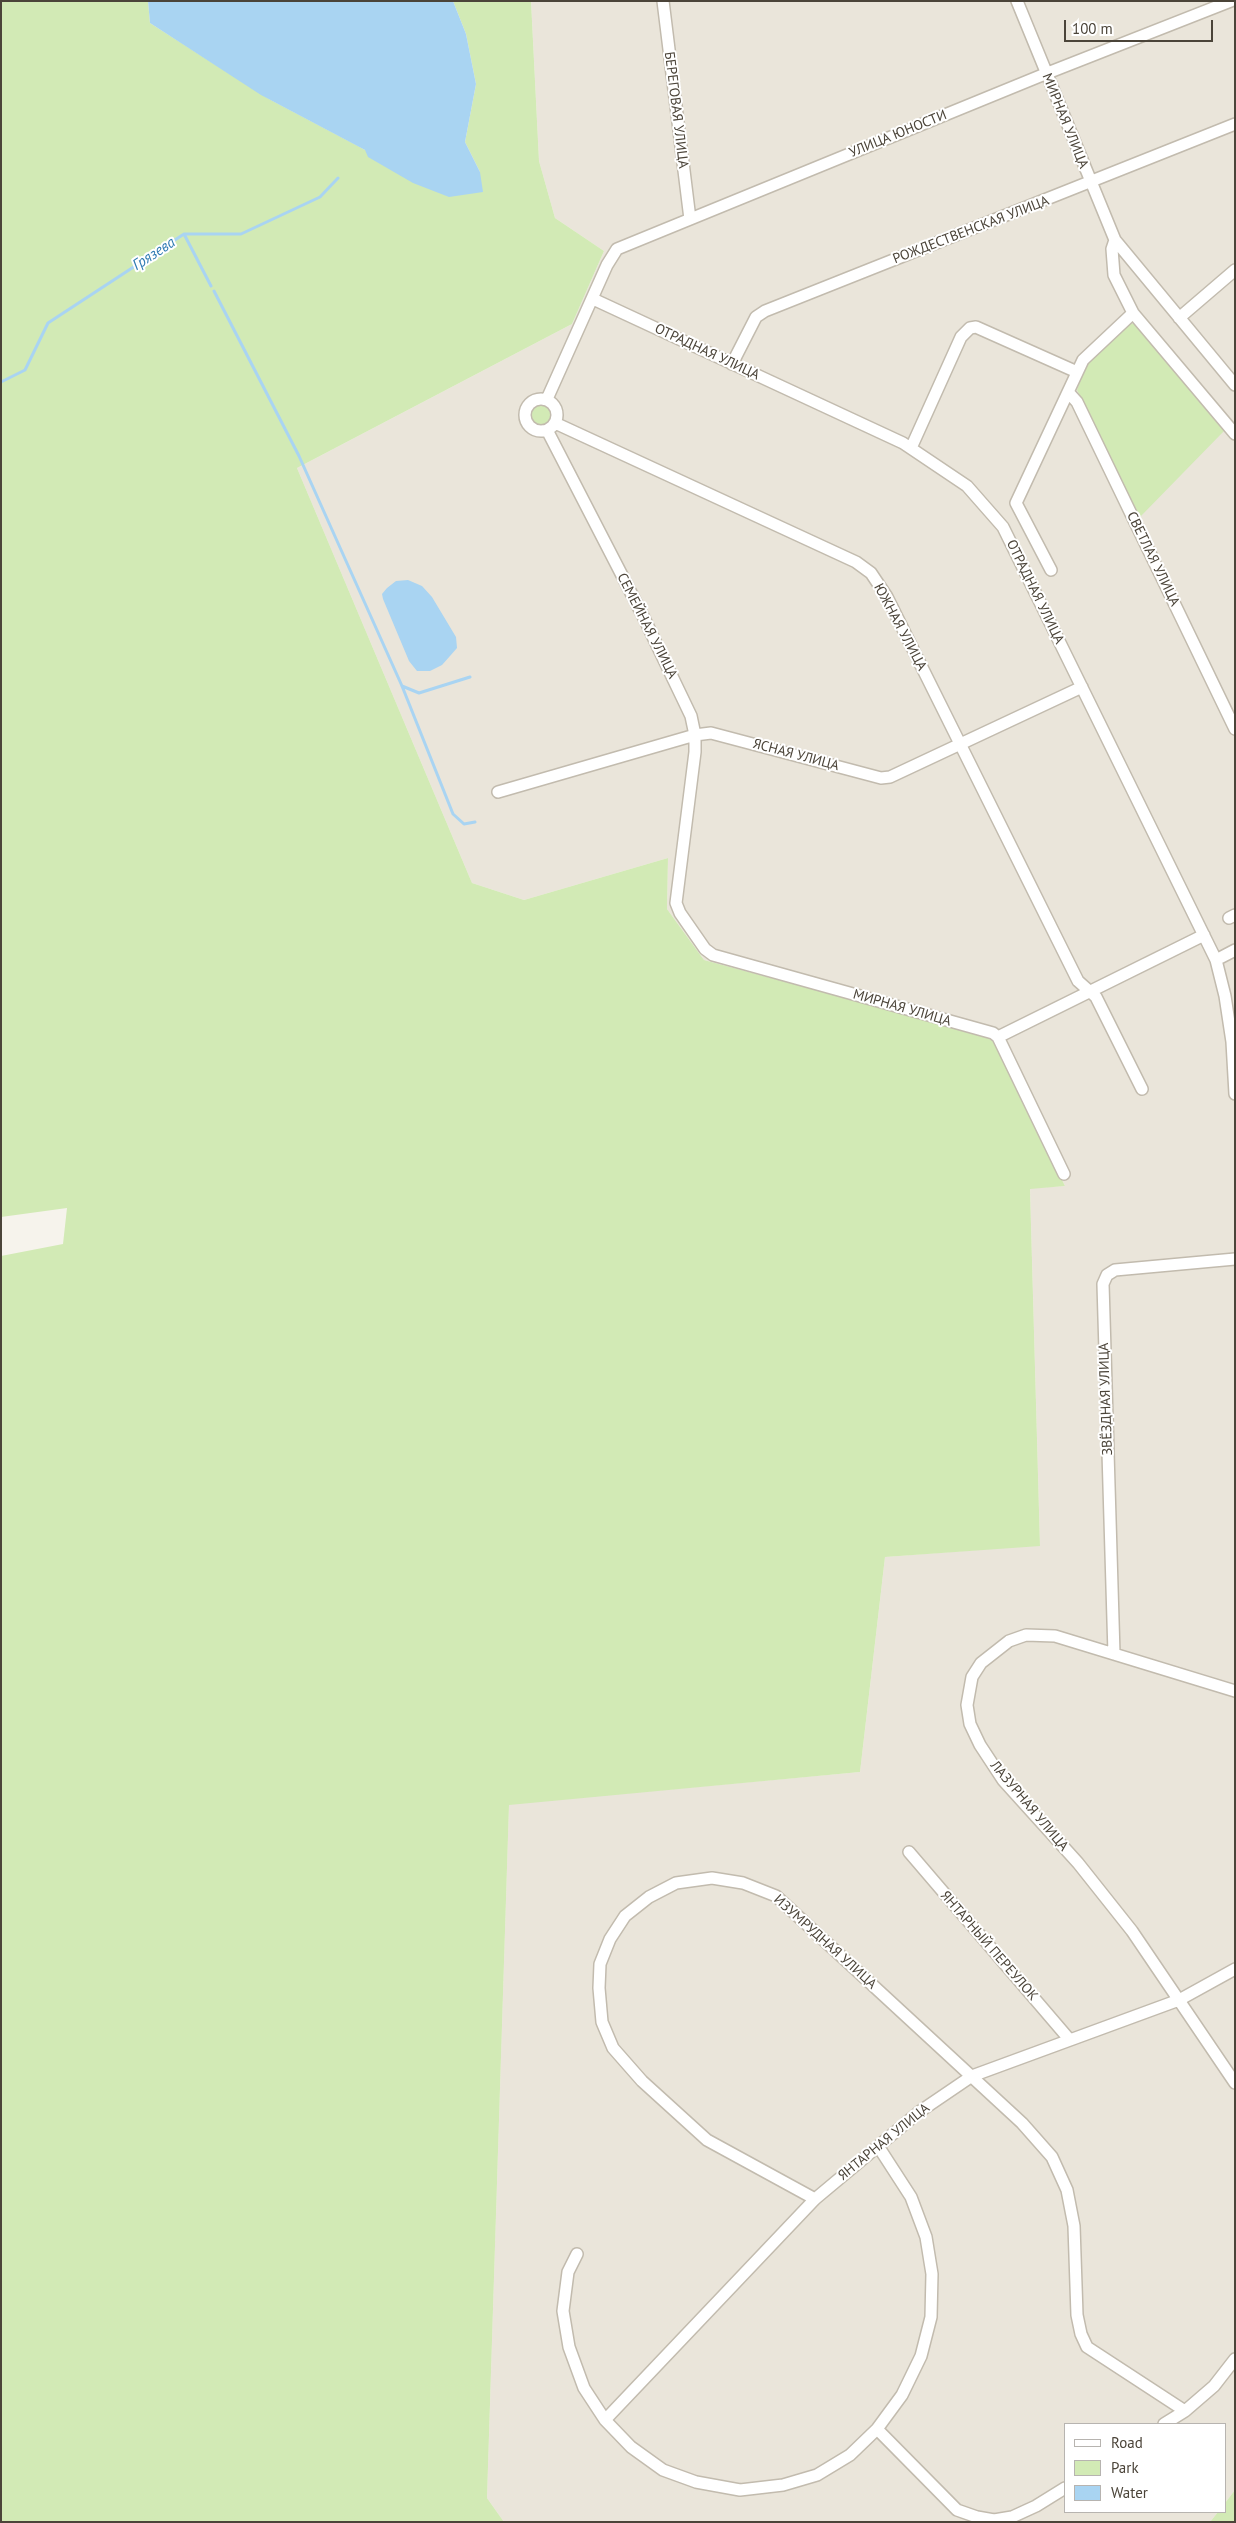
<!DOCTYPE html>
<meta charset="utf-8">
<style>
body{margin:0}
#map{position:relative;width:1236px;height:2523px;overflow:hidden;background:#f6f3ec;font-family:"PT Sans",sans-serif}
canvas{display:block}
.frame{position:absolute;inset:0;border:2px solid #4b4439;pointer-events:none}
.legend{position:absolute;left:1064px;top:2423px;width:162px;height:90px;box-sizing:border-box;background:#fff;border:1px solid #b7b4b0;margin:0;padding:6px 9px;list-style:none;font-size:15px;color:#4b4439}
.legend li{display:flex;align-items:center;gap:10px;height:25px}
.legend b{width:25px;border:1px solid #b7b4b0}
.scale{position:absolute;left:1064px;top:20px;width:149px;height:22px;box-sizing:border-box;border:2px solid #4b4439;border-top:0;padding-left:6px;font-size:15px;line-height:18px;white-space:nowrap;color:#4b4439;-webkit-text-stroke:4px #fff;paint-order:stroke}
</style>
<div id="map">
<canvas width="1236" height="2523"></canvas>
<div class="frame"></div>
<ul class="legend">
<li><b style="height:6px;background:#fff"></b>Road</li>
<li><b style="height:14px;background:#d2eab5"></b>Park</li>
<li><b style="height:14px;background:#a9d4f2"></b>Water</li>
</ul>
<div class="scale">100 m</div>
</div>
<script>
const context = document.querySelector('canvas').getContext('2d');
context.lineJoin = 'round';
function fill(path, color) {
  context.fillStyle = color;
  context.fill(path, 'evenodd');
}
function toPath(rows) {
  const path = new Path2D();
  for (const r of rows) {
    if (r.length === 3) {
      path.moveTo(r[0] + r[2], r[1]);
      path.arc(r[0], r[1], r[2], 0, 2 * Math.PI);
      continue;
    }
    path.moveTo(r[0], r[1]);
    for (let i = 2; i < r.length; i += 2) path.lineTo(r[i], r[i + 1]);
  }
  return path;
}
function stroke(path, color, width, dash) {
  context.strokeStyle = color;
  context.lineWidth = width;
  context.lineCap = dash ? 'butt' : 'round';
  context.setLineDash(dash || []);
  context.stroke(path);
}
function label(font, color, halo, rows, align = 'center') {
  context.font = font + ' "PT Sans",sans-serif';
  context.lineWidth = 4;
  context.setLineDash([]);
  context.textBaseline = 'middle';
  context.strokeStyle = halo;
  context.fillStyle = color;
  for (const [text, x, y, turn = 0] of rows) {
    context.save();
    context.translate(x, y);
    context.rotate((+turn || 0) * Math.PI / 180);
    context.textAlign = isNaN(turn) ? turn : align;
    if (halo) context.strokeText(text, 0, 0);
    context.fillText(text, 0, 0);
    context.restore();
  }
}
const residential = toPath([
 [531,1,1235,1,1235,2490,1225,2503,1225,2424,1065,2424,1065,2512,1218,2512,1210,2522,504,2522,487,2498,509,1804,860,1772,885,1557,1040,1545,1030,1188,1065,1186,994,1042,984,1035,704,960,667,909,668,858,524,900,472,883,297,468,572,324,604,251,555,218,539,161]
]);
const green = toPath([
 [1,1,148,1,150,23,269,99,358,146,365,150,480,172,465,142,476,84,466,34,453,1,531,1,539,161,555,218,604,251,572,324,297,468,472,883,524,900,668,858,667,909,704,960,984,1035,994,1042,1065,1186,1030,1189,1040,1546,885,1557,860,1772,509,1805,487,2498,504,2522,1,2522,1,1256,63,1244,67,1208,1,1217],
 [1129,323,1135,324,1224,431,1140,517,1077,390,1086,365],
 [541,415,11],
 [1235,2490,1235,2522,1210,2522,1218,2512,1225,2512,1225,2503]
]);
const water = toPath([
 [148,1,453,1,466,34,476,84,465,142,480,172,483,192,449,197,413,183,368,157,365,150,261,95,150,23],
 [408,580,422,586,432,597,456,637,457,648,450,656,442,665,430,671,417,671,409,661,383,599,382,594,387,588,396,581]
]);
const stream = toPath([
 [184,234,211,286],
 [214,291,299,456,402,686,453,814,464,824,475,822],
 [1,382,25,370,48,323,184,234,241,234,320,197,338,178],
 [402,686,419,693,470,677]
]);
const minor = toPath([
 [663,1,690,219],
 [1017,1,1115,240,1235,385],
 [1115,240,1112,249,1114,275,1133,313,1235,434],
 [593,299,903,443,967,486,1003,527,1216,960,1225,996,1232,1042,1235,1094],
 [1179,318,1235,270],
 [732,364,756,317,765,311,1235,124],
 [1068,392,1077,402,1235,729],
 [541,415,16],
 [547,399,607,265,617,249,1045,74,1231,1],
 [555,423,856,562,871,573,887,597,1078,981,1096,997,1142,1089],
 [547,430,644,618,691,716,695,735,695,752,676,903,680,913,705,949,713,955,993,1033,998,1037,1204,935],
 [911,448,961,337,970,328,976,327,1077,372],
 [1051,570,1016,503,1083,360,1133,313],
 [498,792,695,735,711,733,881,778,890,777,1082,687],
 [1229,918,1235,915],
 [1216,960,1235,950],
 [998,1037,1064,1174],
 [1114,1654,1103,1284,1107,1275,1115,1270,1235,1259],
 [1235,1691,1055,1636,1026,1635,1009,1641,981,1663,972,1677,967,1705,970,1724,980,1745,1003,1780,1078,1863,1132,1931,1235,2083],
 [909,1852,1069,2039],
 [815,2199,707,2140,642,2081,613,2048,602,2022,599,1988,600,1964,610,1939,625,1916,649,1897,676,1883,712,1878,743,1883,776,1896,1022,2123,1052,2157,1067,2190,1074,2226,1077,2315,1081,2334,1087,2347,1185,2411],
 [577,2254,568,2272,563,2311,569,2347,584,2388,605,2420,631,2447,663,2470,696,2482,740,2490,783,2485,817,2475,850,2455,877,2429,902,2395,921,2356,931,2317,932,2274,926,2237,911,2197,878,2146],
 [605,2420,815,2199,919,2112,972,2076,1179,2000,1235,1969],
 [1164,2424,1185,2411,1214,2386,1235,2359],
 [877,2429,957,2510,977,2517,994,2520,1012,2517,1036,2506,1065,2488]
]);
const streetNames = [
 ["БЕРЕГОВАЯ УЛИЦА",676,110,83],
 ["МИРНАЯ УЛИЦА",1065,121,68],
 ["УЛИЦА ЮНОСТИ",898,134,-22],
 ["РОЖДЕСТВЕНСКАЯ УЛИЦА",971,230,-21],
 ["ОТРАДНАЯ УЛИЦА",707,352,25],
 ["СВЕТЛАЯ УЛИЦА",1153,559,64],
 ["ОТРАДНАЯ УЛИЦА",1035,592,64],
 ["СЕМЕЙНАЯ УЛИЦА",647,626,63],
 ["ЮЖНАЯ УЛИЦА",900,627,62],
 ["ЯСНАЯ УЛИЦА",796,755,15],
 ["МИРНАЯ УЛИЦА",902,1008,16],
 ["ЗВЁЗДНАЯ УЛИЦА",1106,1399,-92],
 ["ЛАЗУРНАЯ УЛИЦА",1029,1806,50],
 ["ИЗУМРУДНАЯ УЛИЦА",825,1942,42],
 ["ЯНТАРНЫЙ ПЕРЕУЛОК",989,1946,49],
 ["ЯНТАРНАЯ УЛИЦА",884,2142,-39]
];
const waterNames = [
 ["Грязева",154,254,-33]
];
fill(residential, '#eae5da');
fill(green, '#d2eab5');
fill(water, '#a9d4f2');
stroke(stream, '#a9d4f2', 3);
stroke(minor, '#c2bbae', 14);
stroke(minor, '#fff', 11);
label('14px', '#4b4439', '#fff', streetNames);
label('italic 15px', '#2e7ab2', '#fff', waterNames);
</script>
